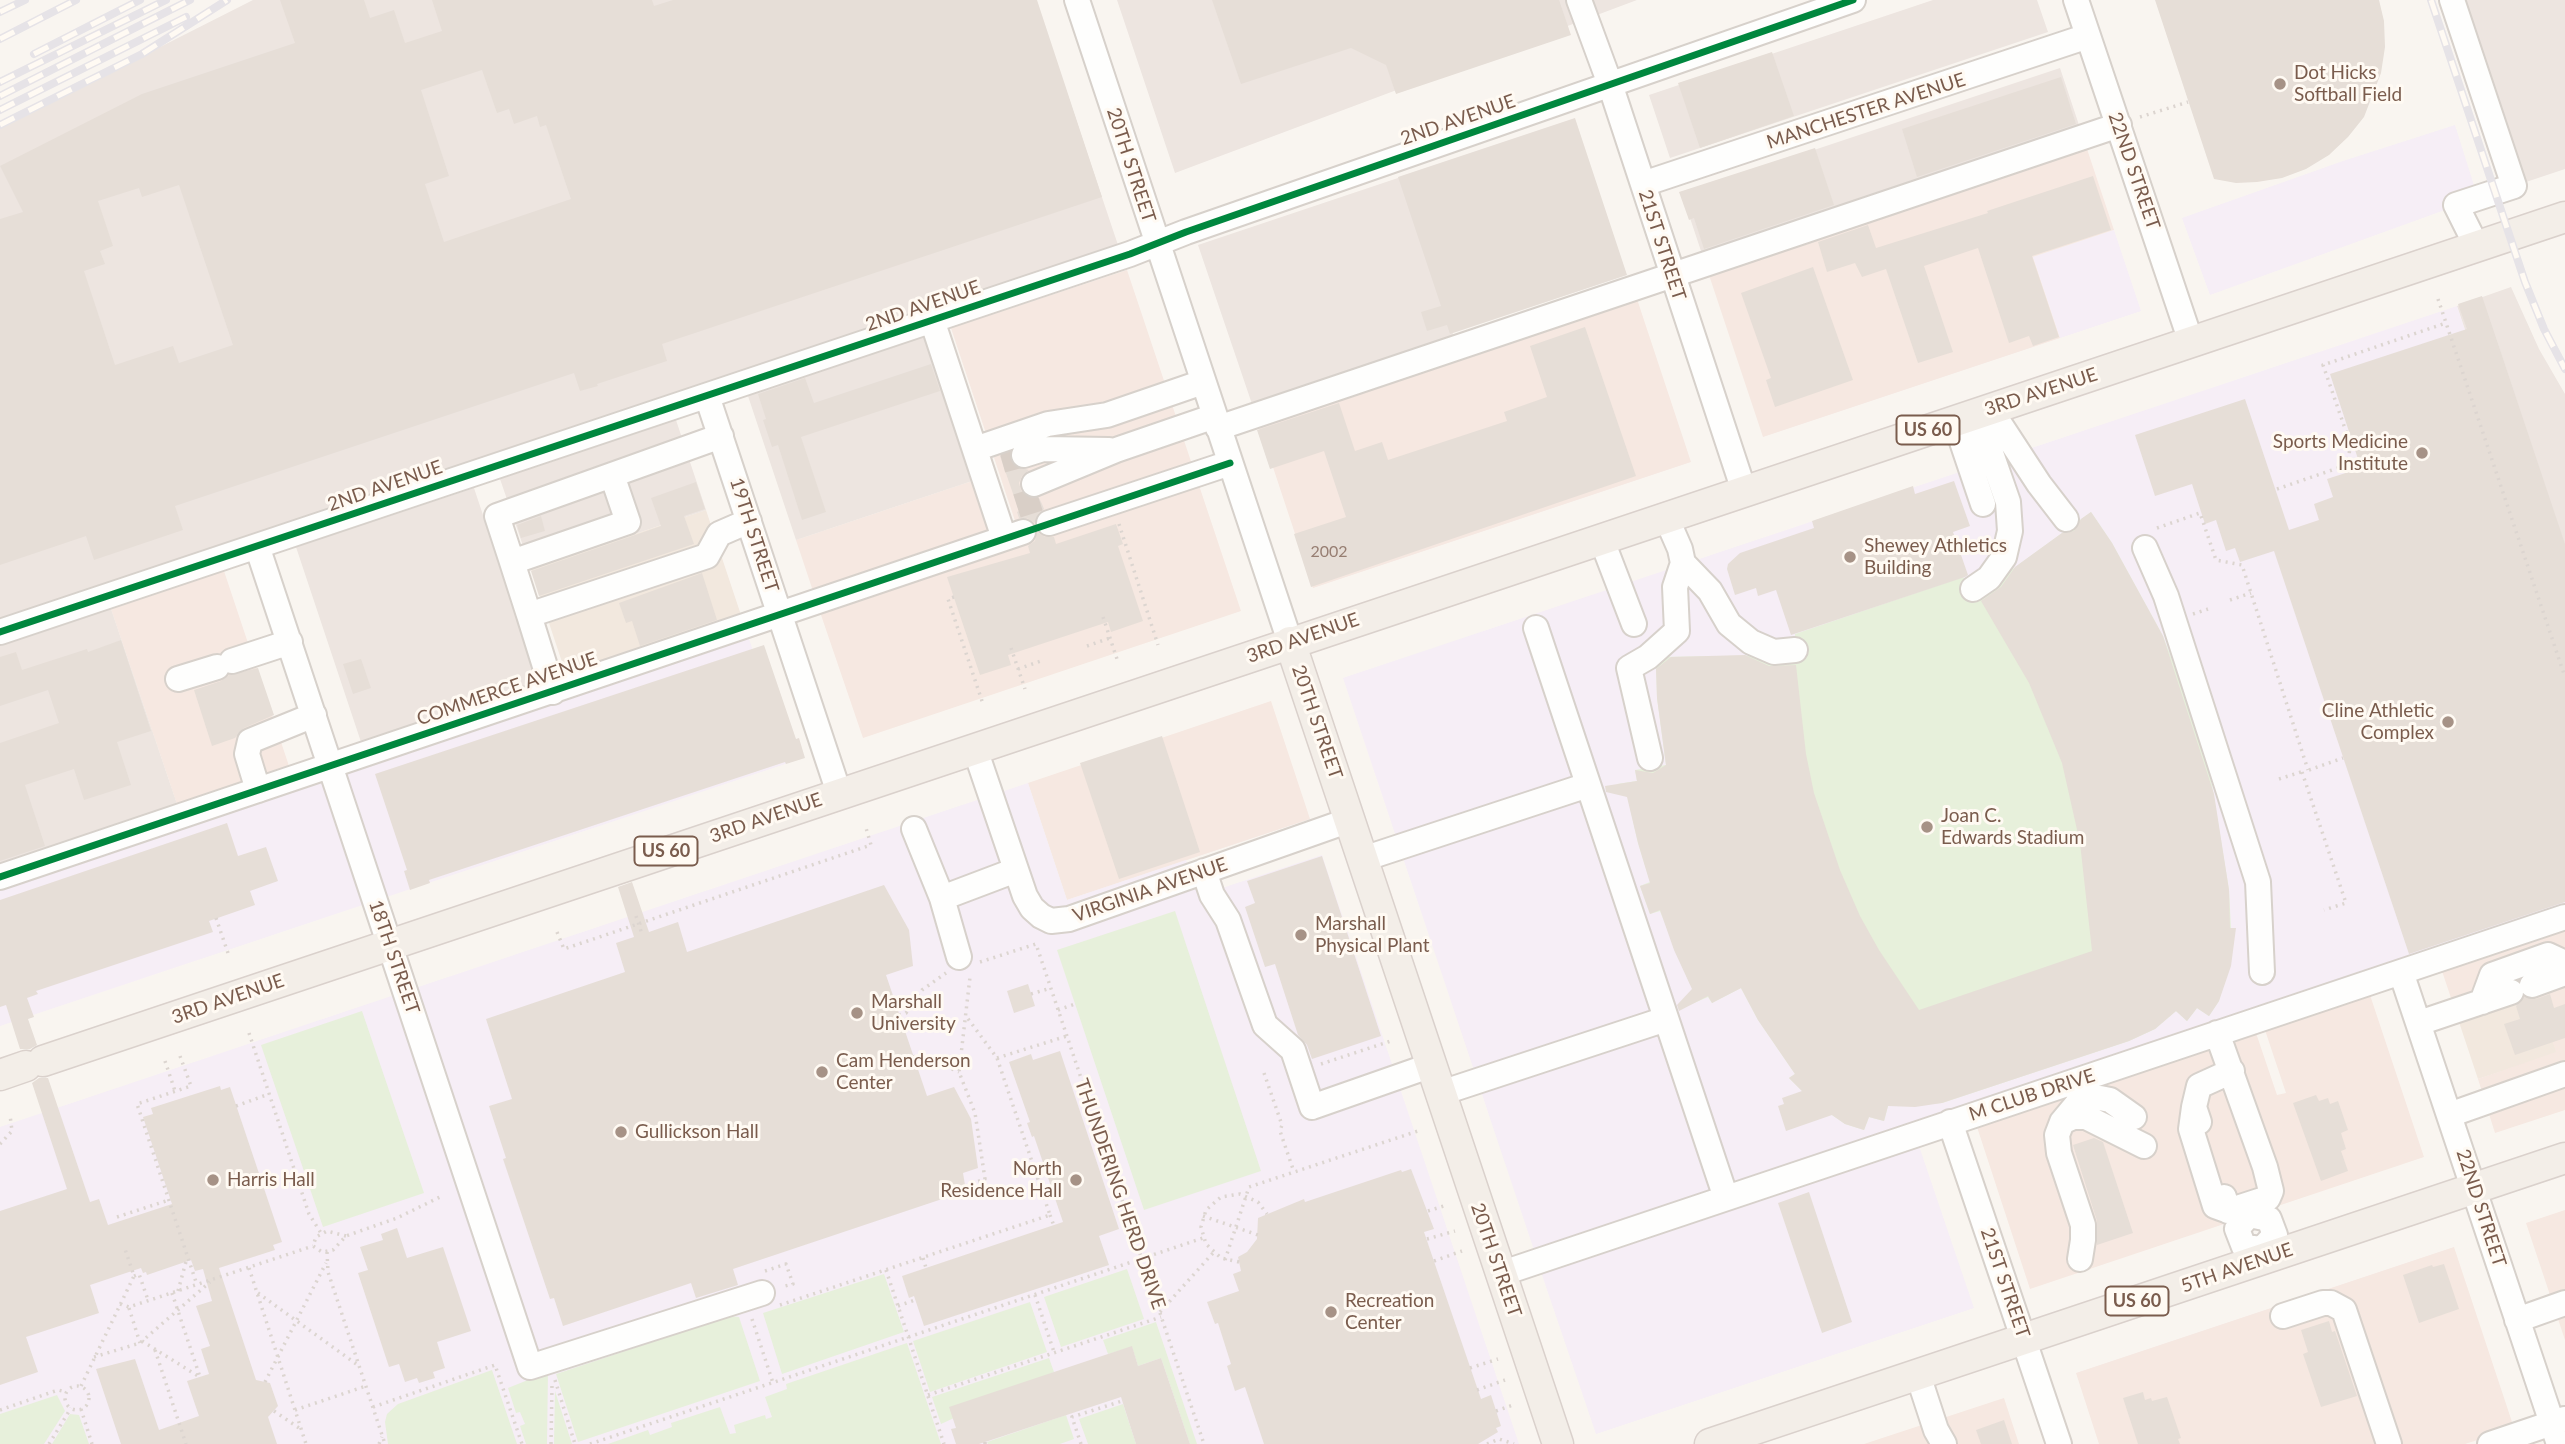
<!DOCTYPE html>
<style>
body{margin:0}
canvas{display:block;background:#f9f5f0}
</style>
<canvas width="2565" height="1444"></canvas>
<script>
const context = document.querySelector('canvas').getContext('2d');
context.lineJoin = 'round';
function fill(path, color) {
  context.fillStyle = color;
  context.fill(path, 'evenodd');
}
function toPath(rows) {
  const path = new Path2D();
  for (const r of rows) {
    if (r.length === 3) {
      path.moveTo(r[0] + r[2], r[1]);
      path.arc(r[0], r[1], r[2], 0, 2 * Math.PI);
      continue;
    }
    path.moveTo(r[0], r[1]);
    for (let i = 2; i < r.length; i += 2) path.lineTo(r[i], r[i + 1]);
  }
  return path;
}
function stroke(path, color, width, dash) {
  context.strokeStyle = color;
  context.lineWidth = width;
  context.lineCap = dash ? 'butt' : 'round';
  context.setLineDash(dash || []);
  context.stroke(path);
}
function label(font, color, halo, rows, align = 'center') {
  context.font = font + ' Lato,sans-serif';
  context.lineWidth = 6;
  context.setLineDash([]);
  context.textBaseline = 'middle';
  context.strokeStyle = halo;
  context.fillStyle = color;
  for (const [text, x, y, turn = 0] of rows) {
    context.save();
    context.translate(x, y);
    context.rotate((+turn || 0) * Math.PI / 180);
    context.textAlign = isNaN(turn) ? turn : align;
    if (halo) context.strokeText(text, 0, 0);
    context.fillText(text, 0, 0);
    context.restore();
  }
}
const residential = toPath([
 [706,510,742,618,567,677,531,569],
 [2530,972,2557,1053,2478,1079,2451,998]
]);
const commercial = toPath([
 [2087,149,2114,230,2033,257,2060,338,1763,437,1709,275],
 [1127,270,1241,611,863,738,820,612,1023,545,951,328],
 [1637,299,1691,462,1313,588,1259,425],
 [972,481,990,536,814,594,796,540],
 [224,571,290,769,178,807,111,609],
 [1271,701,1310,819,1067,900,1028,783],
 [2565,930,2565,1110,2495,1133,2478,1079,2556,1052,2530,972,2451,998,2442,971],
 [2370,995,2424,1157,2030,1289,1977,1127,2256,1033,2277,1095,2286,1093,2265,1030],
 [2565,1210,2565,1340,2526,1223],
 [2454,1247,2514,1428,2465,1444,2099,1444,2076,1373],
 [2004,1398,2019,1444,1864,1444]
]);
const industrial = toPath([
 [253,0,1036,0,1120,251,0,626,0,128],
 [1117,0,1637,0,1175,173],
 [1933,0,2037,0,2048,32,1670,158,1649,95],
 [2452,0,2565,0,2565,169,2514,186],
 [2060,68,2081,131,1703,257,1682,194],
 [1401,177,1455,340,1253,407,1198,245],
 [2511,287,2539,349,2565,394,2565,629,2457,306],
 [924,337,972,481,796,540,748,396],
 [676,420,706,510,531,569,500,479],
 [474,488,540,686,362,745,296,547],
 [111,609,178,807,0,866,0,646]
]);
const education = toPath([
 [2455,125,2478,198,2210,295,2182,218,2343,161],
 [2114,230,2141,311,2060,338,2033,257],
 [2457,306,2565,629,2565,910,1535,1253,1343,678],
 [748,636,791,762,0,1026,0,886],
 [1028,783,1067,900,1186,860,1198,896,1322,855,1519,1444,0,1444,0,1127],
 [1919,1146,1974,1308,1596,1434,1541,1272]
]);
const green = toPath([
 [2091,512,2112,543,2163,636,2200,734,2212,785,2229,890,2231,928,2219,1001,2209,1016,2197,1008,2187,1021,2176,1011,2155,1029,2129,1041,1942,1103,1888,1106,1884,1121,1869,1117,1864,1130,1845,1124,1813,1102,1789,1078,1795,1074,1758,1020,1741,988,1712,1003,1708,997,1687,1006,1703,987,1690,984,1660,911,1650,914,1640,886,1650,882,1638,843,1628,799,1639,797,1617,784,1637,781,1635,770,1666,765,1657,698,1656,657,1794,655,1795,634,1963,577,1977,595],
 [1175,911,1261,1171,1144,1210,1057,950],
 [362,1011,424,1193,323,1227,261,1045],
 [1127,1269,1144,1319,1061,1347,1044,1297],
 [884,1274,904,1332,782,1374,763,1313],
 [1030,1302,1047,1352,930,1392,913,1341],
 [730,1316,739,1317,760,1381,578,1442,556,1374],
 [1156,1322,1197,1444,1190,1444,1161,1358,1138,1366,1132,1347,1108,1354,1103,1340],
 [907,1343,941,1444,608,1444,648,1430,650,1435,672,1427,671,1423,720,1407,730,1434,736,1433,734,1425,765,1415,766,1419,772,1417,765,1397,787,1389,786,1384],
 [1049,1358,1054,1372,941,1424,932,1397],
 [492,1370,517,1444,388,1444,385,1422,387,1414,398,1404],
 [548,1372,547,1444,526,1444,520,1426,525,1424,520,1412,516,1413,508,1388],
 [555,1391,572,1444,554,1444],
 [57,1395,65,1411,44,1444,0,1444,0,1414],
 [1123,1404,1136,1444,1088,1444,1079,1419],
 [70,1414,79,1415,89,1444,52,1444],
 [1066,1415,1074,1439,1060,1444,988,1444,987,1442]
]);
const building = toPath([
 [280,0,364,0,370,18,394,10,405,43,442,31,432,0,652,0,654,6,673,0,1037,0,1102,197,662,344,667,361,597,384,598,386,580,391,574,373,175,506,183,530,94,560,86,536,0,565,0,219,23,212,0,166,142,94,295,43],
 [482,70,497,113,509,109,514,124,537,116,540,127,546,125,571,199,444,242,425,184,449,176,421,90],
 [179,185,233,345,179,363,173,346,115,365,84,271,105,264,100,251,113,246,98,201,139,188,142,197],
 [1212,0,1559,0,1571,35,1396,94,1386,65,1351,48,1241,84],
 [2155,0,2379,0,2384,21,2385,47,2381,73,2364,117,2348,137,2329,155,2306,169,2282,178,2257,182,2236,183,2214,179],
 [1772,52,1794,116,1700,148,1678,83],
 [2061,77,2076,124,1917,177,1902,129],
 [1575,118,1627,275,1450,334,1447,325,1427,331,1421,312,1441,306,1398,177],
 [1815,148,1834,205,1704,249,1694,218,1689,220,1679,192],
 [2093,176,2111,230,2032,256,2059,337,2033,346,2029,336,2009,343,1978,248,1924,266,1953,352,1918,363,1886,269,1862,277,1855,263,1827,272,1818,242,1868,225,1876,248,1988,213,1987,211],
 [1813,267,1853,380,1775,407,1766,380,1771,378,1741,293],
 [2482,296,2565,544,2565,902,2409,954,2274,551,2240,562,2235,548,2226,551,2216,520,2205,524,2192,484,2155,496,2135,435,2245,399,2289,530,2319,520,2314,504,2333,497,2327,479,2361,468,2330,374,2467,329,2458,304],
 [1585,327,1636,476,1311,587,1294,534,1346,517,1324,451,1270,469,1257,430,1339,403,1355,451,1382,442,1388,460,1507,421,1504,412,1547,397,1530,346],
 [931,364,940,391,801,437,826,512,802,520,778,445,772,447,763,420,766,419,758,394,805,378,814,403],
 [1009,453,1010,460,1015,466,1029,470,1022,476,1019,483,1021,490,1026,496,1039,498,1042,504,1044,509,1038,514,1035,523,1027,518,1019,518,1017,512,1019,511,1000,456],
 [1954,481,1970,526,1953,532,1968,575,1965,577,1791,635,1776,590,1758,596,1756,588,1735,595,1727,569,1728,564,1740,553,1814,528,1812,521,1913,486,1915,494],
 [696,482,705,509,684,516,694,544,539,596,531,571,661,526,651,498],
 [2091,512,2112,543,2163,636,2214,794,2229,890,2230,928,2236,928,2231,966,2219,1001,2209,1016,2197,1008,2187,1021,2176,1011,2155,1029,2129,1041,1942,1103,1915,1107,1888,1106,1884,1121,1869,1117,1864,1130,1845,1124,1832,1115,1786,1131,1778,1106,1784,1104,1782,1098,1802,1091,1789,1078,1795,1074,1758,1020,1741,988,1712,1003,1708,996,1679,1011,1677,1005,1692,989,1674,950,1660,910,1650,914,1640,886,1650,883,1638,843,1627,797,1606,792,1605,786,1637,781,1635,770,1653,773,1666,765,1657,698,1656,669,1671,657,1745,655,1769,666,1796,665,1806,754,1814,793,1840,870,1860,916,1879,950,1919,1010,2092,951,2080,843,2062,763,2029,683,1981,601,2001,587,2015,567,2062,533,2074,531,2081,519],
 [541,516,545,531,521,538,517,525],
 [1116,524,1123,544,1118,546,1143,621,1111,632,1108,622,1008,655,1011,665,980,675,947,577,1030,553,1028,546,1035,541,1037,532,1045,537,1054,537,1056,544],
 [702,573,717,620,640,646,632,621,626,623,619,603],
 [121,640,151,731,117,742,131,785,84,800,74,769,25,785,45,846,0,861,0,743,59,723,48,690,0,706,0,657,16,652,22,670,87,649,88,652],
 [764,645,796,739,799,738,805,758,786,764,785,762,429,880,430,883,410,890,404,871,407,870,375,774],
 [361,659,371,688,353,694,343,664],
 [258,668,274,715,244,728,235,738,212,746,194,690,221,681,229,675],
 [1162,736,1200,852,1119,879,1080,763],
 [227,823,238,856,266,847,278,881,250,891,255,905,209,921,213,932,36,991,38,994,27,998,34,1017,28,1019,37,1045,30,1049,20,1049,6,1005,0,1007,0,900],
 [1322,856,1381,1036,1312,1059,1307,1045,1298,1035,1275,964,1265,967,1245,907,1255,903,1247,881],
 [632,882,649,932,678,922,687,952,884,885,909,930,913,966,886,975,927,1096,954,1087,971,1119,978,1168,963,1173,966,1191,733,1269,738,1285,696,1298,691,1283,563,1326,554,1298,550,1299,503,1159,506,1158,489,1106,512,1099,486,1019,625,972,616,943,634,937,618,887],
 [1028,984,1035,1006,1014,1013,1007,991],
 [2550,994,2554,1008,2565,1004,2565,1038,2515,1055,2504,1024,2520,1019,2516,1006,2524,997,2536,999],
 [1060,1051,1119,1229,1099,1236,1109,1265,924,1326,914,1296,909,1298,902,1276,1063,1222,1034,1136,1032,1137,1027,1123,1030,1122,1009,1062,1031,1054,1033,1060],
 [39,1078,48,1078,90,1202,99,1199,108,1225,172,1204,143,1117,153,1114,151,1108,220,1086,221,1090,230,1087,282,1242,273,1245,275,1250,219,1268,256,1380,270,1383,278,1406,268,1417,277,1444,121,1444,96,1369,135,1359,159,1430,199,1416,187,1381,209,1374,201,1349,210,1346,196,1306,212,1301,203,1269,195,1271,191,1260,147,1275,146,1272,143,1273,141,1268,90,1285,99,1313,26,1337,38,1372,0,1385,0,1211,67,1189,32,1083],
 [2316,1095,2319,1101,2328,1098,2330,1104,2338,1101,2348,1130,2341,1133,2346,1149,2341,1151,2348,1171,2321,1181,2293,1103],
 [2094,1138,2103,1142,2133,1233,2097,1245,2097,1221,2073,1145],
 [1411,1169,1434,1229,1424,1232,1481,1399,1491,1395,1501,1426,1496,1428,1498,1432,1478,1444,1264,1444,1245,1387,1235,1391,1227,1366,1231,1364,1218,1323,1215,1324,1207,1302,1239,1291,1233,1274,1241,1271,1238,1257,1247,1252,1257,1239,1258,1218,1304,1199,1305,1202,1401,1170,1402,1172],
 [1809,1192,1852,1322,1822,1333,1778,1203],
 [397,1228,407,1258,443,1247,471,1331,437,1342,445,1368,433,1372,435,1378,419,1383,417,1378,405,1382,399,1364,389,1367,358,1273,368,1270,360,1247,383,1240,381,1234],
 [2444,1264,2459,1309,2419,1323,2403,1275,2432,1265,2433,1267],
 [2329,1321,2332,1332,2335,1331,2357,1396,2321,1407,2303,1354,2308,1352,2301,1330],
 [1132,1346,1138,1366,1161,1358,1190,1444,1136,1444,1121,1397,979,1444,956,1444,951,1429,956,1428,949,1407],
 [2143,1392,2145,1400,2151,1398,2152,1401,2167,1397,2181,1438,2178,1439,2180,1444,2138,1444,2123,1398],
 [2004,1420,2012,1444,1981,1444,1976,1430]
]);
const minorTunnel = toPath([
 [1002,461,1024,455],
 [1017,506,1039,499]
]);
const path = toPath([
 [2140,117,2188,102],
 [2438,299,2565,677],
 [2277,489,2338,468,2349,457,2350,443,2323,365,2446,323],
 [1119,524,1158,645],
 [2157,528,2200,513,2216,560,2242,565,2308,770],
 [954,597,948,599,983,704],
 [2230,600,2251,593],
 [2193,614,2208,609],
 [1103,617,1117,659],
 [1087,646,1110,638],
 [1011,648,1025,689],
 [1018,669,1041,661],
 [2309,770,2343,758],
 [2302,772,2346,903,2324,910],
 [2279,779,2301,772],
 [636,916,642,934],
 [216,918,229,956],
 [557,932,564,949,871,845,866,828],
 [980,962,1036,944,1204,1444],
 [1031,994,1051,988],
 [1058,1010,1075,1004],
 [899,1015,906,1013,922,990,946,973],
 [249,1033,309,1214,321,1233],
 [180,1056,191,1086,137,1104,197,1285],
 [913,1057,921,1055,959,1072],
 [997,1058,1067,1036],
 [165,1061,175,1091],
 [1321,1064,1391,1041],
 [1264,1073,1282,1125,1280,1131,1294,1172],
 [236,1106,269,1094],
 [0,1144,12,1131,10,1115],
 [965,1186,985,1179,975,1113,959,1072,970,977],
 [1428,1211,1447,1205],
 [1050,1215,1054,1226],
 [1203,1216,1258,1235],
 [117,1217,169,1200],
 [346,1236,327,1231,316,1237,313,1246,322,1252,333,1250,346,1236,397,1218,440,1197],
 [1427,1239,1455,1231],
 [327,1252,328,1272,385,1444],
 [923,1258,926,1268],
 [1225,1260,1249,1187,1421,1130],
 [1434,1261,1462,1251],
 [1239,1262,1221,1258,1206,1244,1201,1227,1206,1210,1221,1197,1240,1194,1258,1202,1267,1214],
 [249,1268,306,1444],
 [886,1270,944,1444],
 [765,1271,786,1264,793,1284,781,1287],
 [134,1276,139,1274,148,1300],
 [178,1291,187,1258],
 [172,1293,200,1377],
 [258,1293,359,1366],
 [1035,1295,1054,1352],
 [120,1304,129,1307,313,1246],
 [780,1305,1050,1215,997,1058,966,1016],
 [898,1306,915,1300],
 [129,1308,140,1343],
 [1160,1312,1213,1253],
 [752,1319,773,1383],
 [142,1341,198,1376],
 [155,1350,186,1444],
 [94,1357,140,1343,210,1282],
 [1470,1368,1498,1359],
 [555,1380,575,1444],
 [265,1382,326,1263],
 [77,1398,12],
 [81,1386,134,1276,125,1249],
 [1477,1390,1505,1380],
 [928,1395,1161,1317],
 [373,1407,495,1365,522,1444],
 [81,1409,92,1444],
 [0,1410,58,1390,66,1392],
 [295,1410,366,1386],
 [274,1411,299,1428],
 [1496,1411,1513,1405],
 [985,1442,985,1444],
 [49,1444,71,1408],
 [379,1444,382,1437],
 [551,1444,552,1384],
 [590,1444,1203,1238],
 [1081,1444,1072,1417,1122,1401],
 [1487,1444,1499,1439,1514,1444]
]);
const minor = toPath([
 [1077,0,1290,642],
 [1579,0,1610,84,1744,491],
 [2076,0,2191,342],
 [2452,0,2514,186,2456,205,2477,247],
 [1643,184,2088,36],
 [932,320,1004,538],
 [707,396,839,793],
 [1990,409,2039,484,2066,519],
 [1955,421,1983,504],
 [1218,428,2119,125],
 [975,449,1048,424,1107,415,1203,382],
 [1024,455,1043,449,1109,450],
 [612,475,497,516,512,562,628,522,612,475,721,436],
 [1034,484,1116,450,1215,416],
 [1049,523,1230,463],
 [1601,538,1634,624],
 [257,546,530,1367,762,1293],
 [2145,548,2166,596,2258,882,2262,972],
 [512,562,529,615],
 [1683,563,1710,591,1729,624,1751,642,1774,652,1795,650],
 [1973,589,1989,578,2004,557,2010,531,2008,502,1977,413],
 [1536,628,1726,1198],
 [0,632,1130,254,1186,232,1853,0],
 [232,661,290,642],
 [178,679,217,667],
 [553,692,529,615,707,556,719,534,749,521],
 [975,749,1025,896,1032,908,1041,916,1051,921,1069,919,1350,820],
 [1650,758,1629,668,1648,657,1677,631,1675,587,1683,563,1680,549,1666,517],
 [258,790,247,754,250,741,314,715],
 [914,829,942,898,1016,870],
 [1363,859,1588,785],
 [1204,871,1212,895,1228,920,1265,1025,1293,1050,1312,1107,1432,1065],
 [0,877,1023,532],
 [942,898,959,957],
 [2401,972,2559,1444],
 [2532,985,2565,973],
 [2482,1002,2492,975,2548,955,2565,963],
 [2419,1023,2511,992],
 [2217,1033,2265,1167,2271,1191,2268,1198,2228,1211,2224,1197],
 [1441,1093,1666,1019],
 [2194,1107,2191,1129,2215,1206,2226,1210],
 [2449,1115,2565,1074],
 [1950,1122,2059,1444],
 [2062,1122,2073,1117,2086,1117,2144,1146],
 [2199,1122,2194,1107,2199,1086,2232,1071],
 [2249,1215,2269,1219,2275,1235,2262,1249],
 [2249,1215,2237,1229,2244,1247,2262,1249],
 [2080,1259,2083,1240,2083,1225,2059,1153,2057,1135,2062,1122,2077,1104,2089,1099,2100,1098,2110,1100,2134,1117],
 [1500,1274,2565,917],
 [2283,1316,2323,1303,2331,1303,2344,1310,2389,1444],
 [2517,1320,2565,1303],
 [1918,1375,1936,1430,1944,1444],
 [2490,1444,2564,1419]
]);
const major = toPath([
 [1290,642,1558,1444],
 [43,1061,2565,217],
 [0,1075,26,1066],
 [1710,1444,2565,1158]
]);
const rail = toPath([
 [2431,0,2525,282,2544,329,2565,369],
 [0,12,25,0],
 [0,39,76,0],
 [34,54,140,0],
 [0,82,166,0],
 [0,96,190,0],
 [0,110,186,17],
 [0,125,142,54,227,0]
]);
const cycleway = toPath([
 [0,632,1130,254,1186,232,1853,0],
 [0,877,1230,463]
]);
const markers = [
 [2280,84,7,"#a69286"],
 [2422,453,7,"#a69286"],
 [1850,557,7,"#a69286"],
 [2448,722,7,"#a69286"],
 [1927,827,7,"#a69286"],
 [1301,935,7,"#a69286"],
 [857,1013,7,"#a69286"],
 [822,1072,7,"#a69286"],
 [621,1132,7,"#a69286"],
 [213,1180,7,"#a69286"],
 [1076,1180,7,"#a69286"],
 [1331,1312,7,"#a69286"]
];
const numberNames = [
 ["2002",1329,552]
];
const shields = [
 [1928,430,63],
 [666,851,63],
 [2137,1301,63]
];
const shieldNames = [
 ["US 60",1928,430],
 ["US 60",666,851],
 ["US 60",2137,1301]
];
const poiNames = [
 ["Dot Hicks",2294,73],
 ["Softball Field",2294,95],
 ["Sports Medicine",2408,442,"right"],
 ["Institute",2408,464,"right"],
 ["Shewey Athletics",1864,546],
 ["Building",1864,568],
 ["Cline Athletic",2434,711,"right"],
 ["Complex",2434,733,"right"],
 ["Joan C.",1941,816],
 ["Edwards Stadium",1941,838],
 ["Marshall",1315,924],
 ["Physical Plant",1315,946],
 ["Marshall",871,1002],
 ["University",871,1024],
 ["Cam Henderson",836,1061],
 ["Center",836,1083],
 ["Gullickson Hall",635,1132],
 ["North",1062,1169,"right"],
 ["Residence Hall",1062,1191,"right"],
 ["Harris Hall",227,1180],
 ["Recreation",1345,1301],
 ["Center",1345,1323]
];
const streetNames = [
 ["MANCHESTER AVENUE",1866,111,-18],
 ["2ND AVENUE",1458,120,-19],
 ["20TH STREET",1131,165,72],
 ["22ND STREET",2134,171,71],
 ["21ST STREET",1662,245,72],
 ["2ND AVENUE",923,306,-19],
 ["3RD AVENUE",2041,392,-18],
 ["2ND AVENUE",385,486,-19],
 ["19TH STREET",754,535,72],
 ["3RD AVENUE",1303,638,-19],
 ["COMMERCE AVENUE",507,689,-19],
 ["20TH STREET",1317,722,71],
 ["3RD AVENUE",766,818,-19],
 ["VIRGINIA AVENUE",1150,890,-19],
 ["18TH STREET",394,957,71],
 ["3RD AVENUE",228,999,-19],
 ["M CLUB DRIVE",2032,1095,-18],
 ["THUNDERING HERD DRIVE",1120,1194,71],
 ["22ND STREET",2481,1208,72],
 ["20TH STREET",1496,1260,71],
 ["5TH AVENUE",2237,1268,-19],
 ["21ST STREET",2005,1283,71]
];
fill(residential, '#f2e8de');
fill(commercial, '#f6e8e1');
fill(industrial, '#ede5e0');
fill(education, '#f6eef6');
fill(green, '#e7f0db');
fill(building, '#e6ded7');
stroke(minorTunnel, '#d9cfc7', 24, [24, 12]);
stroke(minor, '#d7d1cb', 28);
stroke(major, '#dad1cc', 33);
stroke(path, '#dcd5d0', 3.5, [2, 5]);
stroke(minor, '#fefefd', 24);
stroke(major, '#f3eee8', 30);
stroke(rail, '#e6e3e7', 8);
stroke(rail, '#fffaf3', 5, [16]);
stroke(cycleway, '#00873e', 7);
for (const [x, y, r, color] of markers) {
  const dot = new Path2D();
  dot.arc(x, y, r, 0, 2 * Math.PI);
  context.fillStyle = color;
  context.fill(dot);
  stroke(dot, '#fffaf3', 2.5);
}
label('16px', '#977e72', null, numberNames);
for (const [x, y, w] of shields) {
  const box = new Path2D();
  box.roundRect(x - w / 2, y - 14.5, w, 29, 5);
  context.fillStyle = '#fffaf3';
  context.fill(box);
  stroke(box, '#7a5c4d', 2);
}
label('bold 18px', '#7a5c4d', null, shieldNames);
label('19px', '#7a5c4d', '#fffaf3', poiNames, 'left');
label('19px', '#7a5c4d', '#fffaf3', streetNames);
</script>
